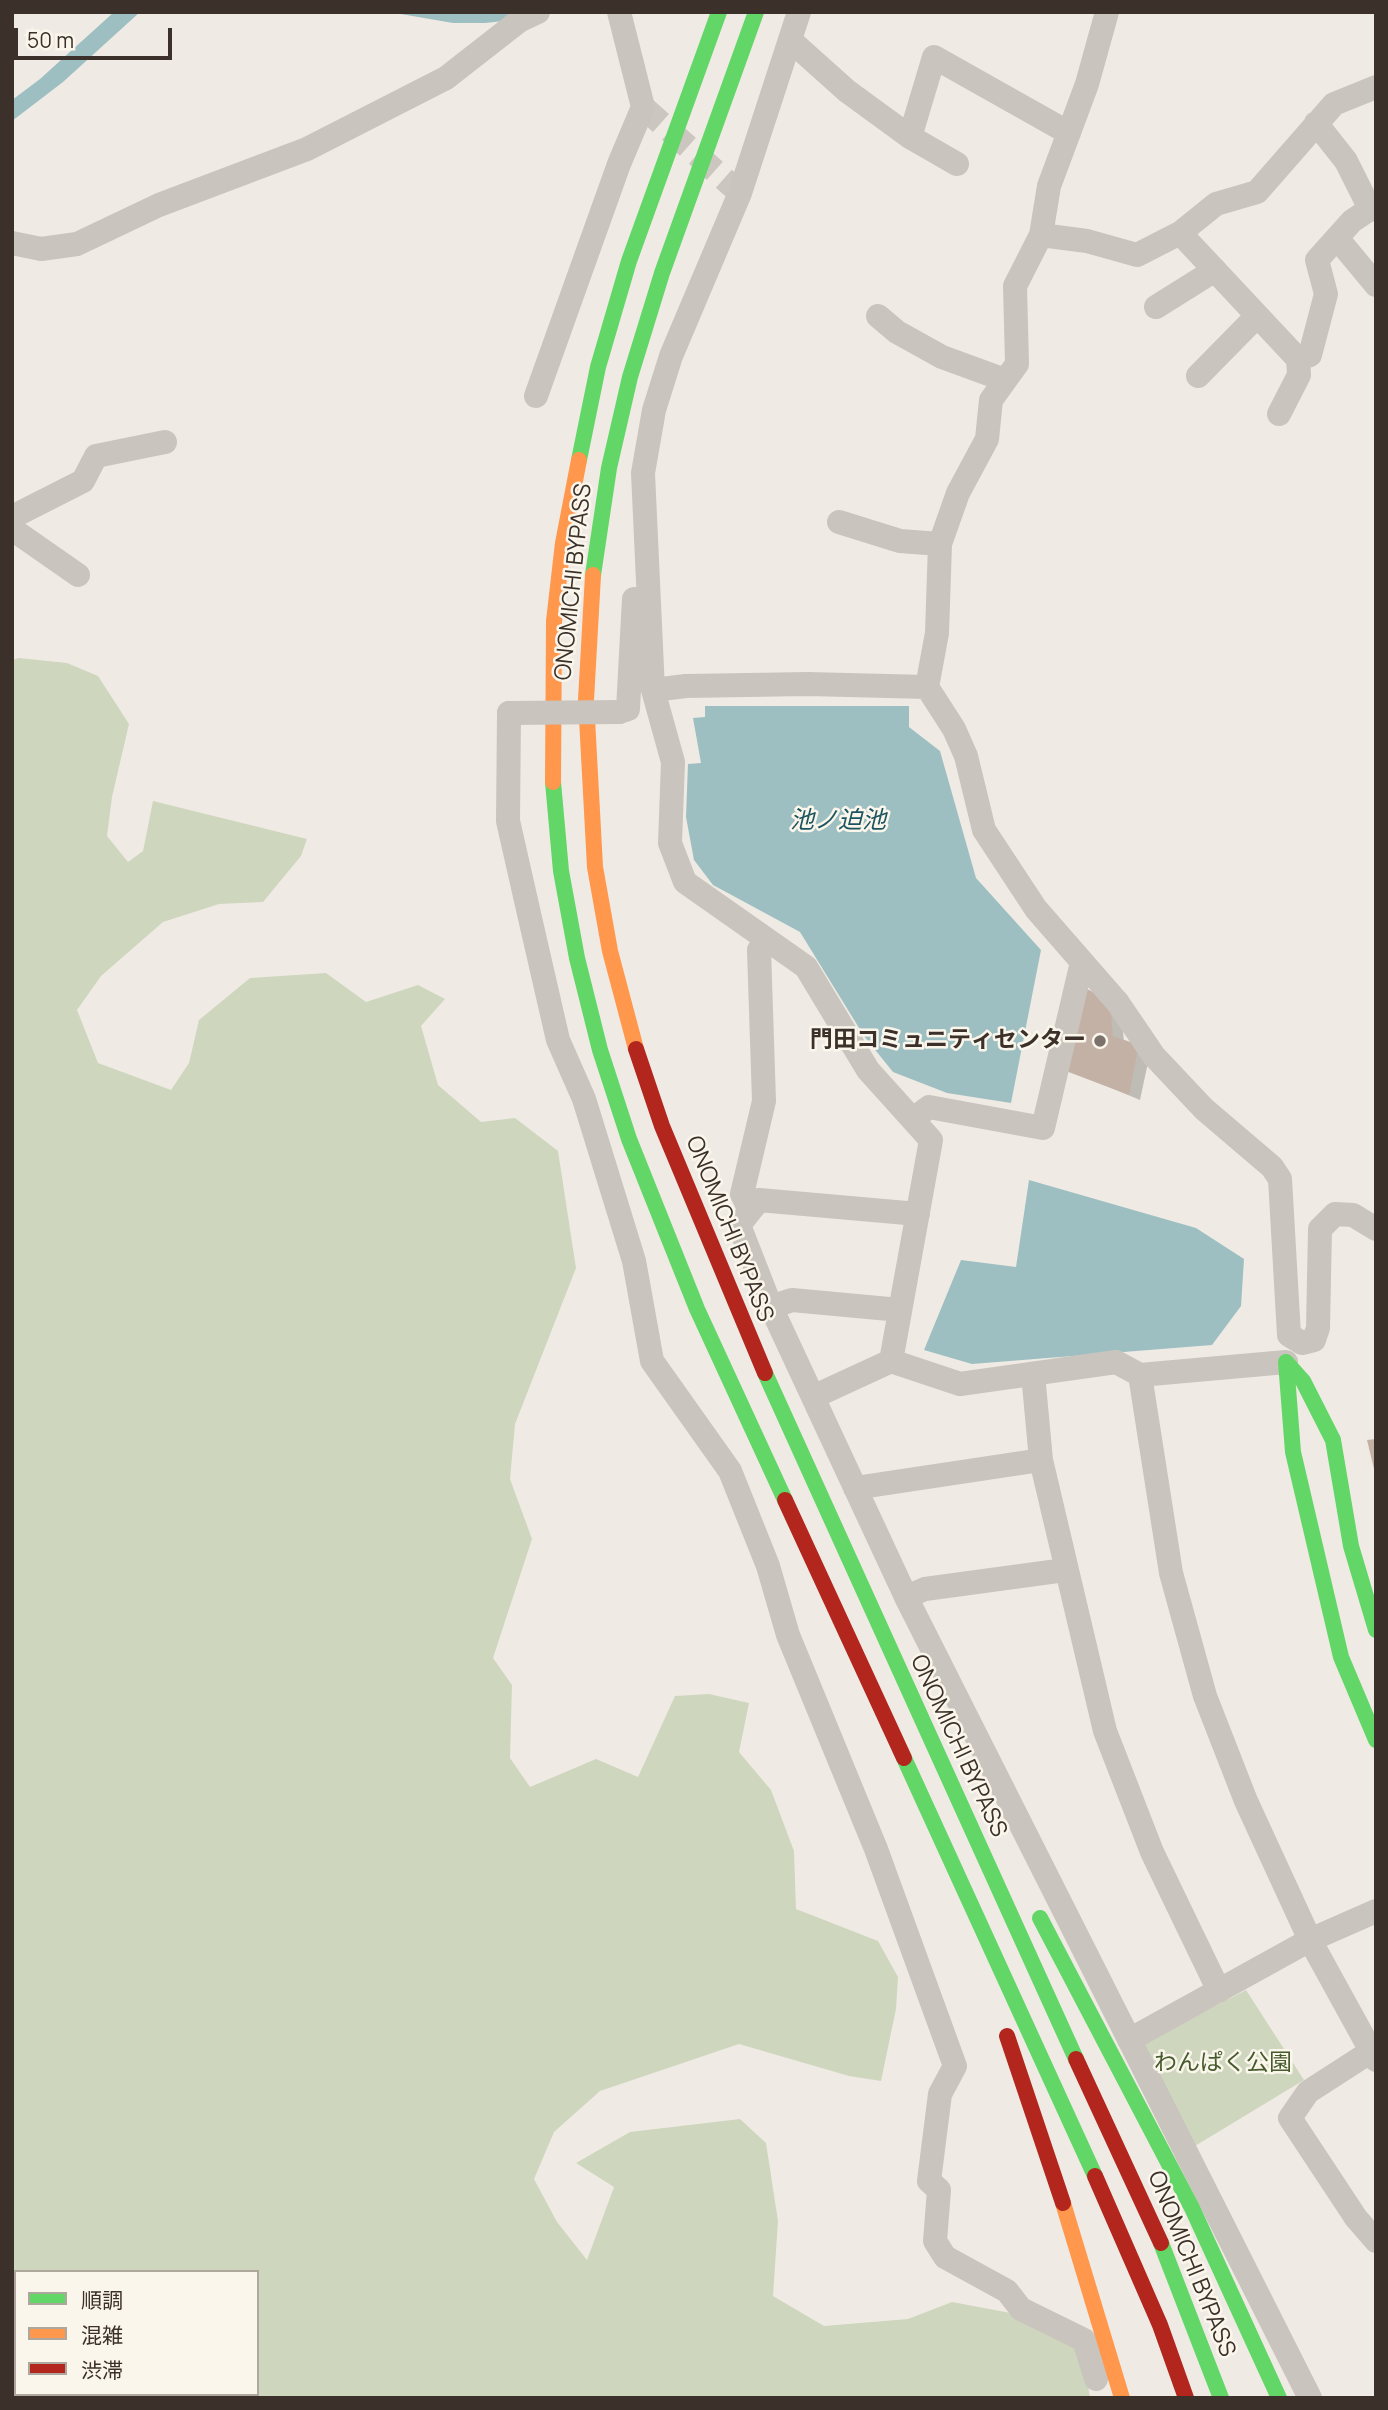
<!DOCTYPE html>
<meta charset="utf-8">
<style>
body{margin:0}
#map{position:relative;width:1388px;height:2410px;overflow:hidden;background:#efebe4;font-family:Manrope,"Noto Sans JP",sans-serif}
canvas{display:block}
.frame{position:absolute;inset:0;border:14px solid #3b312a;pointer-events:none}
.legend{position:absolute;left:14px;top:2270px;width:245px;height:126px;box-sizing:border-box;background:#fbf6ec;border:2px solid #aea79e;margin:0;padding:9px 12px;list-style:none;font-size:21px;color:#3b312a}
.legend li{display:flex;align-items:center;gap:14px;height:35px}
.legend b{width:35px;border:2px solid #aea79e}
.scale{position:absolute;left:14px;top:28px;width:158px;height:32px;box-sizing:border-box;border:4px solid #3b312a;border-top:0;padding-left:9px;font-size:21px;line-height:24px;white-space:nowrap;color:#3b312a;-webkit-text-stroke:5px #fbf6ec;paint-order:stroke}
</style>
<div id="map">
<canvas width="1388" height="2410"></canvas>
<div class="frame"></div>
<ul class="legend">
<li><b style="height:9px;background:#63d668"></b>順調</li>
<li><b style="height:9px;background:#ff974d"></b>混雑</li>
<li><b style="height:9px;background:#b3261e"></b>渋滞</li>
</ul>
<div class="scale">50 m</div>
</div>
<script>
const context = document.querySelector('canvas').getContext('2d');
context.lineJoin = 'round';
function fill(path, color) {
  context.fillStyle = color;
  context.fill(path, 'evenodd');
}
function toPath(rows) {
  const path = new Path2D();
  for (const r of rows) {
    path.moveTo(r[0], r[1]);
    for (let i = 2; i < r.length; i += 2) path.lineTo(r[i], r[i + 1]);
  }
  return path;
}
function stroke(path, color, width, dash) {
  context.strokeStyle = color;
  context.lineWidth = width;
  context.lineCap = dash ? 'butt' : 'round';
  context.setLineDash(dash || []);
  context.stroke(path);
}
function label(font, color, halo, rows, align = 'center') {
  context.font = font + ' Manrope,"Noto Sans JP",sans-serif';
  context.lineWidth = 5;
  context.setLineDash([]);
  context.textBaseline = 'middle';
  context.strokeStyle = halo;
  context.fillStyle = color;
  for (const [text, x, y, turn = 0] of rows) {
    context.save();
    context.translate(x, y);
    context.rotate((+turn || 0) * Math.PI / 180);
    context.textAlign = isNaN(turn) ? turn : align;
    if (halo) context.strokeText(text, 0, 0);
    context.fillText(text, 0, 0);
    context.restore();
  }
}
const green = toPath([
 [19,658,67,663,98,676,129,724,112,797,107,836,128,862,143,851,153,801,307,839,301,856,263,902,219,904,163,922,101,976,77,1010,98,1063,171,1090,189,1063,199,1020,250,978,326,973,366,1002,418,985,445,999,421,1026,438,1085,481,1122,515,1118,558,1151,576,1268,515,1424,510,1479,532,1539,493,1658,512,1685,510,1758,530,1787,596,1759,638,1777,675,1696,709,1694,749,1703,739,1752,771,1790,794,1851,796,1909,878,1941,898,1977,896,2009,881,2081,849,2076,739,2044,600,2091,554,2132,534,2179,557,2222,587,2260,614,2187,576,2163,630,2132,740,2119,766,2143,778,2221,773,2296,824,2326,908,2319,952,2302,1016,2314,1070,2336,1084,2360,1090,2398,12,2398,12,660],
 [16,2272,257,2272,257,2394,16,2394],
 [1246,1990,1304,2080,1195,2146,1140,2045]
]);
const water = toPath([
 [114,12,140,12,63,82,12,121,12,100,40,79],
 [389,12,527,12,504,21,485,23,453,23],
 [705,706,909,706,909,727,940,751,976,878,1041,950,1011,1103,947,1093,893,1072,864,1036,800,932,713,885,694,860,686,817,688,764,701,763,693,718,705,717],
 [1029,1180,1196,1228,1244,1259,1241,1306,1212,1345,972,1364,924,1350,961,1260,1016,1267]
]);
const shadow = toPath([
 [1088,991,1121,1008,1124,1042,1150,1053,1140,1100,1068,1070]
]);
const building = toPath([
 [1087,989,1110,1000,1113,1036,1139,1045,1129,1095,1066,1071],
 [1376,1439,1376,1473,1375,1473,1367,1440]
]);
const streetTunnel = toPath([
 [643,107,740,193]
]);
const secondaryTunnel = toPath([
 [12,2397,13,2398]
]);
const street = toPath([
 [799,12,740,193,671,356,654,410,643,473,653,690,673,762,670,843,685,882,806,967,868,1070,931,1140,891,1361],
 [1107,12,1087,84,1049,186,1041,235,1015,286,1017,364,991,400,987,439,958,493,940,544,937,633,927,687,954,729,966,756,984,830,1036,909,1118,1003,1154,1056,1204,1109,1272,1167,1280,1179,1289,1335,1302,1343,1314,1340,1318,1328,1320,1229,1335,1214,1353,1215,1376,1229],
 [790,40,847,91,910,137,957,164],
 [1316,123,1346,161,1370,209],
 [910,137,934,57,1069,133],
 [1180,233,1298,359,1310,355,1326,294,1317,260,1352,221,1370,209,1376,210],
 [1041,235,1087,241,1137,255,1180,233,1216,204,1257,192,1334,104,1376,87],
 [1337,238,1376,285],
 [12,243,41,249,77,244,159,205,307,149,446,78,519,21,538,12],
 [1156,307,1215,270],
 [878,316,897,332,942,357,1005,380],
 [1198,376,1256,317],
 [536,396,619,164,643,107,619,12],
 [1279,414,1299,375,1298,359],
 [12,517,83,481,96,456,165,442],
 [839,522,900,541,940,544],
 [12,529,78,575],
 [653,690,686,686,808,684,927,687],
 [619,712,628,709,634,599],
 [509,713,508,821,530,918,558,1040,584,1099,634,1261,652,1361,730,1471,768,1566,788,1635,876,1849,955,2066,940,2094,929,2181,939,2190,935,2241,945,2257,1007,2291,1021,2309,1084,2340,1096,2379],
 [913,1119,929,1107,1043,1128,1082,962],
 [750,1211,742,1194,764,1101,759,950,766,939],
 [918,1214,759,1200,739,1225,771,1307,906,1597,1310,2398],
 [771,1307,792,1300,900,1310],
 [1033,1374,1041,1460,1105,1731,1152,1852,1219,1991],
 [1140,1375,1171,1573,1205,1696,1246,1801,1310,1940,1376,2060],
 [813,1397,891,1361,960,1384,1116,1362,1140,1375,1286,1362],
 [855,1488,1041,1460],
 [906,1597,925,1589,1065,1570],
 [1129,2040,1310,1940,1376,1911],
 [1370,2052,1308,2092,1290,2118,1356,2218,1376,2241]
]);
const fast = toPath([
 [579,460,598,367,629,261,719,12],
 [593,575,609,468,630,377,662,273,756,12],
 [553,782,561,871,577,958,600,1050,629,1139,697,1309,785,1500],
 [1286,1362,1293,1452,1341,1657,1376,1740],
 [1286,1362,1303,1381,1333,1440,1351,1546,1376,1630],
 [765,1373,1076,2059],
 [904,1758,1095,2176],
 [1040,1918,1192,2208,1279,2398],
 [1161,2243,1221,2398]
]);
const slow = toPath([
 [593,575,586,700,595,867,610,951,636,1049],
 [553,782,554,621,563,543,579,460],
 [1063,2203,1122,2398]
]);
const jam = toPath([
 [636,1049,662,1126,765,1373],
 [785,1500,904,1758],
 [1007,2036,1063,2203],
 [1076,2059,1161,2243],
 [1095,2176,1160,2325,1186,2398]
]);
const streetBridge = toPath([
 [509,713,619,712]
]);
const markers = [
 [1100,1041,7,"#7a726b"]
];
const streetNames = [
 ["ONOMICHI BYPASS",574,582,-84],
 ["ONOMICHI BYPASS",729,1229,68],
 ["ONOMICHI BYPASS",958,1746,65],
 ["ONOMICHI BYPASS",1191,2264,68]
];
const poiNames = [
 ["門田コミュニティセンター",1086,1041]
];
const parkNames = [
 ["わんぱく公園",1223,2064]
];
const waterNames = [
 ["池ノ迫池",838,821]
];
fill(green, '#cfd6be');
fill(water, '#9ebfc2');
fill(shadow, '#0003');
fill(building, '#c4b1a5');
stroke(streetTunnel, '#cbc6bf', 24, [24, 12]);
stroke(secondaryTunnel, '#cbc6bf', 33, [33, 17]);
stroke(street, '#c9c4bd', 24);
stroke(fast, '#63d668', 16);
stroke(slow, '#ff974d', 16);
stroke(jam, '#b3261e', 16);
stroke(streetBridge, '#c9c4bd', 24);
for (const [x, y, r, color] of markers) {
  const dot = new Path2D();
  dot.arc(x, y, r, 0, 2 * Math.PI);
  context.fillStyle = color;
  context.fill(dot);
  stroke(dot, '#fbf6ec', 2.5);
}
label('23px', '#3b312a', '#fbf6ec', streetNames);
label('bold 23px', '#3b312a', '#fbf6ec', poiNames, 'right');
label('23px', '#455b2c', '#fbf6ec', parkNames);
label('italic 24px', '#1c545f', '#fbf6ec', waterNames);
</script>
